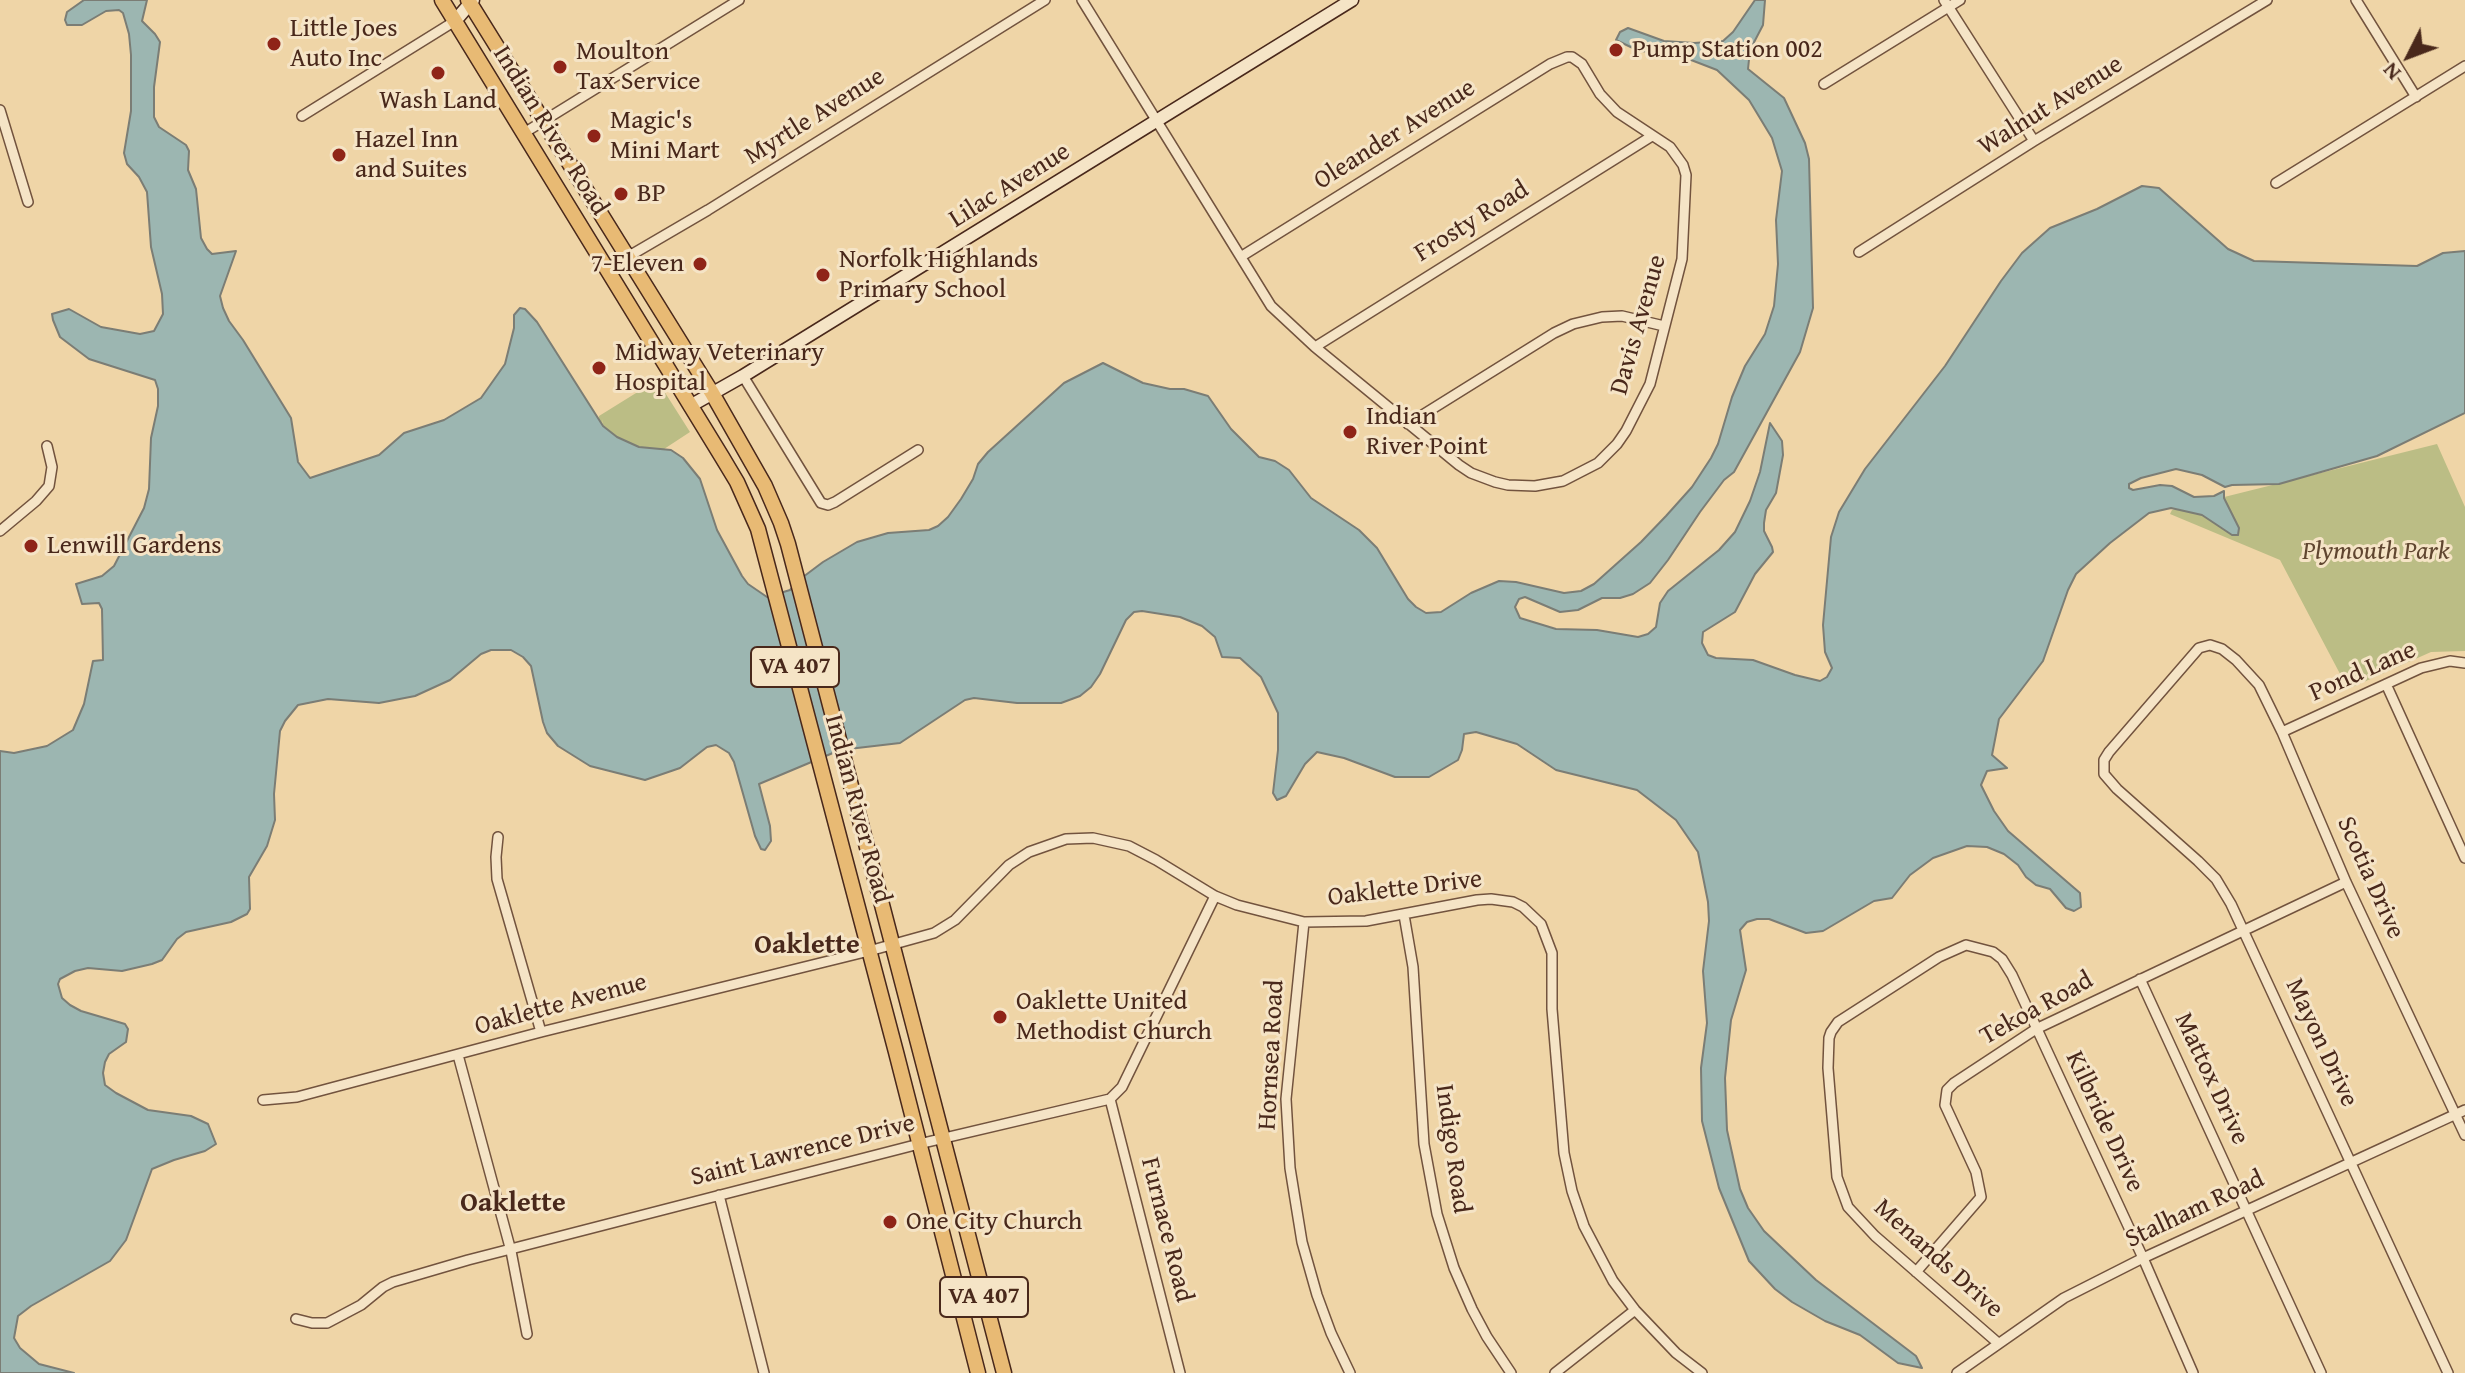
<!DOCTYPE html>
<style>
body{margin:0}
#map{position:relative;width:2465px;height:1373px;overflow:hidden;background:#efd5a7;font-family:"Gentium Book Plus",serif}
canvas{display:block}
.north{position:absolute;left:2369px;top:16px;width:80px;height:80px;-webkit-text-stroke:6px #f5e4c6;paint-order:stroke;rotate:228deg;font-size:22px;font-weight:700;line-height:32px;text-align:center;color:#49281b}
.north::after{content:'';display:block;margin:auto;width:28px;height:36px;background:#49281b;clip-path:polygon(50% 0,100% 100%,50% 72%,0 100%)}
</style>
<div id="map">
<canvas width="2465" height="1373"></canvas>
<div class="north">N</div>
</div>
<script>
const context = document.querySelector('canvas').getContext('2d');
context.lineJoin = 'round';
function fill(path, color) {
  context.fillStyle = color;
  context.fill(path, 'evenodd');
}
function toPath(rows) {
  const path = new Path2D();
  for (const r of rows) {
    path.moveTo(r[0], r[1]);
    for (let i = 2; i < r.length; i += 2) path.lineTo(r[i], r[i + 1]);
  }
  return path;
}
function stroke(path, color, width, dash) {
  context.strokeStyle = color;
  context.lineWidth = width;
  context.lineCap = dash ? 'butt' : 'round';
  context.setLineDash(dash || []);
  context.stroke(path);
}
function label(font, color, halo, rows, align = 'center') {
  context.font = font + ' "Gentium Book Plus",serif';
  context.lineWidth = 6;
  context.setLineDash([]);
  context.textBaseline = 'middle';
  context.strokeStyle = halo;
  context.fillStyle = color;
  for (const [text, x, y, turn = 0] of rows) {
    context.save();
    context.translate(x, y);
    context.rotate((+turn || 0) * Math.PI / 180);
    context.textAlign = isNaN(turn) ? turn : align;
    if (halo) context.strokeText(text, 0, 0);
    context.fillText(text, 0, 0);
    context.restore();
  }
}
const green = toPath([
 [657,380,690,432,629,472,599,444,603,419,593,459,599,416],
 [2437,444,2465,507,2465,651,2431,652,2348,689,2280,560,2170,514,2172,510]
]);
const water = toPath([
 [84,0,147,0,142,21,155,34,160,42,154,87,154,117,159,127,186,145,189,151,188,170,196,189,201,238,207,249,212,254,236,251,220,296,223,308,229,321,243,340,291,418,298,462,310,478,379,455,404,433,444,420,481,398,505,364,514,328,514,315,520,308,525,309,537,322,603,426,617,437,639,447,671,450,683,458,700,479,717,530,742,576,748,584,767,597,790,590,799,580,823,562,857,542,888,533,929,530,938,526,948,517,961,499,973,479,978,464,988,452,1064,383,1103,363,1143,383,1170,389,1184,389,1208,396,1231,429,1259,457,1275,461,1289,470,1311,498,1359,530,1377,548,1408,599,1416,607,1426,613,1441,612,1471,593,1499,581,1516,582,1564,593,1581,591,1594,584,1641,542,1666,516,1692,487,1711,458,1718,444,1732,397,1745,366,1765,334,1774,306,1778,264,1776,220,1782,171,1772,138,1749,100,1717,70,1673,53,1639,51,1616,40,1620,32,1628,28,1664,41,1694,43,1723,41,1733,32,1755,0,1765,0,1763,25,1750,50,1748,69,1784,98,1805,143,1809,159,1813,308,1800,352,1734,472,1724,480,1700,512,1668,560,1650,583,1633,594,1620,598,1602,598,1578,610,1560,612,1525,597,1519,599,1515,607,1520,618,1556,629,1597,630,1638,637,1648,634,1656,627,1660,603,1668,591,1719,550,1735,532,1750,501,1760,472,1770,423,1782,441,1783,455,1776,493,1766,510,1764,523,1764,531,1772,547,1773,552,1755,574,1735,612,1703,632,1702,643,1708,655,1716,658,1753,660,1795,675,1820,681,1827,677,1832,668,1825,652,1823,625,1831,537,1839,512,1865,469,1945,366,2001,281,2022,253,2050,228,2097,209,2142,186,2159,188,2228,249,2254,261,2417,266,2443,253,2465,251,2465,413,2377,456,2279,484,2232,485,2225,487,2202,475,2176,469,2141,478,2129,484,2129,488,2133,490,2160,485,2172,486,2194,497,2214,496,2224,491,2224,498,2239,528,2238,535,2232,535,2202,515,2171,508,2149,513,2110,543,2076,574,2068,590,2043,661,1999,719,1992,755,2007,768,1987,771,1981,785,1994,811,2008,831,2080,893,2081,907,2074,911,2066,908,2050,889,2036,885,2026,877,2018,865,2004,854,1987,847,1967,846,1933,858,1910,875,1892,898,1874,901,1823,931,1806,933,1769,919,1757,919,1747,922,1740,930,1746,970,1731,1020,1725,1078,1727,1130,1740,1189,1748,1208,1764,1231,1816,1280,1916,1356,1922,1368,1898,1363,1860,1335,1825,1321,1792,1302,1775,1289,1749,1261,1719,1188,1702,1121,1701,1068,1707,1023,1703,971,1709,921,1708,902,1698,852,1676,820,1637,790,1556,770,1517,744,1476,732,1464,734,1462,750,1458,760,1429,777,1395,777,1344,758,1317,752,1305,764,1286,796,1277,800,1273,793,1278,750,1278,713,1261,677,1240,658,1222,657,1215,637,1202,626,1180,617,1142,611,1134,612,1126,620,1100,674,1091,687,1080,696,1061,703,1017,703,974,698,965,700,900,743,840,750,759,784,770,826,771,841,765,850,761,849,755,836,734,762,729,753,716,745,707,747,680,768,645,780,590,766,558,746,547,733,543,722,531,666,523,657,511,650,491,650,481,654,450,680,415,696,379,703,328,699,298,705,285,721,280,731,274,794,275,820,267,846,249,877,250,909,247,914,231,922,186,932,177,939,162,960,152,964,122,971,88,968,75,971,60,979,58,984,62,998,70,1005,81,1011,125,1024,128,1029,126,1042,109,1054,105,1062,103,1073,105,1085,116,1093,148,1110,191,1116,208,1124,216,1144,205,1151,174,1160,152,1169,126,1240,110,1261,31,1306,18,1316,14,1338,20,1348,39,1364,74,1373,0,1373,0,751,14,753,47,746,73,730,84,704,93,661,103,660,102,609,99,603,82,604,76,584,102,576,114,566,144,508,149,489,151,438,158,406,158,389,155,380,89,359,60,337,53,320,52,314,69,309,101,327,140,334,154,331,163,314,162,294,151,247,147,192,139,177,127,164,124,153,131,111,131,55,129,34,123,13,119,10,106,11,82,25,67,25,65,20,67,12,84,0]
]);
const street = toPath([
 [1082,0,1271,306,1315,347,1459,465,1471,473,1495,482,1508,485,1535,486,1563,481,1598,463,1617,444,1626,431,1650,384,1682,259,1686,175,1683,165,1670,147,1617,112,1600,94,1582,64,1572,57,1567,57,1550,64,1242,256],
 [1944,0,2034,141],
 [2356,0,2416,97],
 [1824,84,1960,0],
 [0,110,28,202],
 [302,116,455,21],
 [524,133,739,0],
 [2276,183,2465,66],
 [1859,252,2034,141,2267,0],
 [607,269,708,210,1045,0],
 [1315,347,1652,136],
 [743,376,821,503,828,505,835,502,918,450],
 [1408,424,1554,333,1573,324,1602,317,1622,316,1664,326],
 [0,531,36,501,49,486,52,467,47,446],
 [2386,684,2465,858],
 [2282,732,2421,668,2450,661,2465,663],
 [498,837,496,857,497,879,541,1032],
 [1404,915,1413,967,1424,1144,1437,1214,1454,1268,1472,1309,1487,1337,1511,1373],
 [1304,922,1286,1099,1290,1168,1302,1242,1317,1295,1331,1333,1350,1373],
 [2140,979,2321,1373],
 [458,1055,511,1251,527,1334],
 [1110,1099,1180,1373],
 [263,1100,297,1097,541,1032,869,951,934,933,955,920,1009,865,1029,852,1066,839,1093,838,1129,846,1156,860,1215,896,1237,905,1304,922,1366,921,1477,900,1491,899,1513,902,1523,907,1541,924,1552,953,1552,1009,1564,1153,1572,1191,1584,1226,1613,1281,1635,1310,1676,1353,1702,1373],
 [719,1195,764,1373],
 [1916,1272,1981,1197,1976,1172,1945,1105,1947,1090,1954,1083,2036,1029,2346,882],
 [296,1319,312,1323,327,1323,361,1305,383,1287,393,1282,468,1260,919,1144,1110,1099,1122,1087,1215,896],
 [1998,1343,1875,1236,1848,1207,1837,1177,1828,1068,1829,1038,1831,1032,1838,1022,1939,957,1966,945,1993,952,2002,959,2012,975,2143,1258,2193,1373],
 [1555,1373,1635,1310],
 [1957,1373,2064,1298,2143,1258,2465,1110],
 [2448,1373,2231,904,2216,879,2198,861,2117,789,2104,774,2104,760,2109,752,2199,648,2210,645,2222,649,2236,660,2259,685,2282,732,2346,882,2465,1135]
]);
const secondary = toPath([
 [455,21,473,0],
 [690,406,743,376,1352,0]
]);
const primary = toPath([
 [442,0,722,457,737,482,758,529,896,1052,978,1373],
 [468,0,712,393,765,486,781,523,788,544,1004,1373]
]);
const markers = [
 [274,44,8,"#8f2418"],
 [1616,50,8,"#8f2418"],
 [560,67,8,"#8f2418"],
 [438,73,8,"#8f2418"],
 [594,136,8,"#8f2418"],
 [339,155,8,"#8f2418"],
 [621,194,8,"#8f2418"],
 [700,264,8,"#8f2418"],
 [823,275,8,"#8f2418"],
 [599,368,8,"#8f2418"],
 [1350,432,8,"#8f2418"],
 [31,546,8,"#8f2418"],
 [1000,1017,8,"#8f2418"],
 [890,1222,8,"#8f2418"]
];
const shields = [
 [795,667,88],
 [984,1297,88]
];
const shieldNames = [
 ["VA 407",795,667],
 ["VA 407",984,1297]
];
const poiNames = [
 ["Little Joes",290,29],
 ["Auto Inc",290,59],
 ["Pump Station 002",1632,50],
 ["Moulton",576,52],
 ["Tax Service",576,82],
 ["Wash Land",438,101,"center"],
 ["Magic's",610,121],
 ["Mini Mart",610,151],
 ["Hazel Inn",355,140],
 ["and Suites",355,170],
 ["BP",637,194],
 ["Norfolk Highlands",839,260],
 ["Primary School",839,290],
 ["7-Eleven",684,264,"right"],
 ["Midway Veterinary",615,353],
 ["Hospital",615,383],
 ["Indian",1366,417],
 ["River Point",1366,447],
 ["Lenwill Gardens",47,546],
 ["Oaklette United",1016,1002],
 ["Methodist Church",1016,1032],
 ["One City Church",906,1222]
];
const streetNames = [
 ["Walnut Avenue",2051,106,-32],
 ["Myrtle Avenue",815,117,-32],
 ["Indian River Road",550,131,58],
 ["Oleander Avenue",1395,135,-32],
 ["Lilac Avenue",1010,186,-32],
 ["Frosty Road",1472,222,-32],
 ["Davis Avenue",1639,325,-74],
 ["Pond Lane",2363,672,-24],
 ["Indian River Road",857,809,75],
 ["Scotia Drive",2370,878,66],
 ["Oaklette Drive",1405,889,-7],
 ["Oaklette Avenue",561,1005,-15],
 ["Tekoa Road",2037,1009,-29],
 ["Mayon Drive",2321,1043,65],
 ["Hornsea Road",1272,1055,-87],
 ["Mattox Drive",2211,1079,65],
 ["Kilbride Drive",2104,1122,65],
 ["Indigo Road",1452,1149,82],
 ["Saint Lawrence Drive",803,1151,-14],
 ["Stalham Road",2195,1210,-25],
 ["Furnace Road",1166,1230,76],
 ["Menands Drive",1938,1259,42]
];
const parkNames = [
 ["Plymouth Park",2376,552]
];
const neighbourhoodNames = [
 ["Oaklette",807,946],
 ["Oaklette",513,1204]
];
fill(green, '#bbbd85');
fill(water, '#9cb6b1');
stroke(water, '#7b7d75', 2);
stroke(street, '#72533e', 12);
stroke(secondary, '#49281b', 15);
stroke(primary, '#49281b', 17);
stroke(street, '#f5e4c6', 9);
stroke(secondary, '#f5e4c6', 12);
stroke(primary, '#e8ba74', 14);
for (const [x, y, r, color] of markers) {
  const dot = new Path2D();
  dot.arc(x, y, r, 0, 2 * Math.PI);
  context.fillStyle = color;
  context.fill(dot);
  stroke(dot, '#f5e4c6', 3);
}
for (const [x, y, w] of shields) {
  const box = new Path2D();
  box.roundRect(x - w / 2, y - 20, w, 40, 6);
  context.fillStyle = '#f5e4c6';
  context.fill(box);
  stroke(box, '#49281b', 2);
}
label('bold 24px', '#49281b', null, shieldNames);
label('26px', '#49281b', '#f5e4c6', poiNames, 'left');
label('26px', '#49281b', '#f5e4c6', streetNames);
label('italic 26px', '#604630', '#f5e4c6', parkNames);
label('bold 28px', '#49281b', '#f5e4c6', neighbourhoodNames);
</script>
